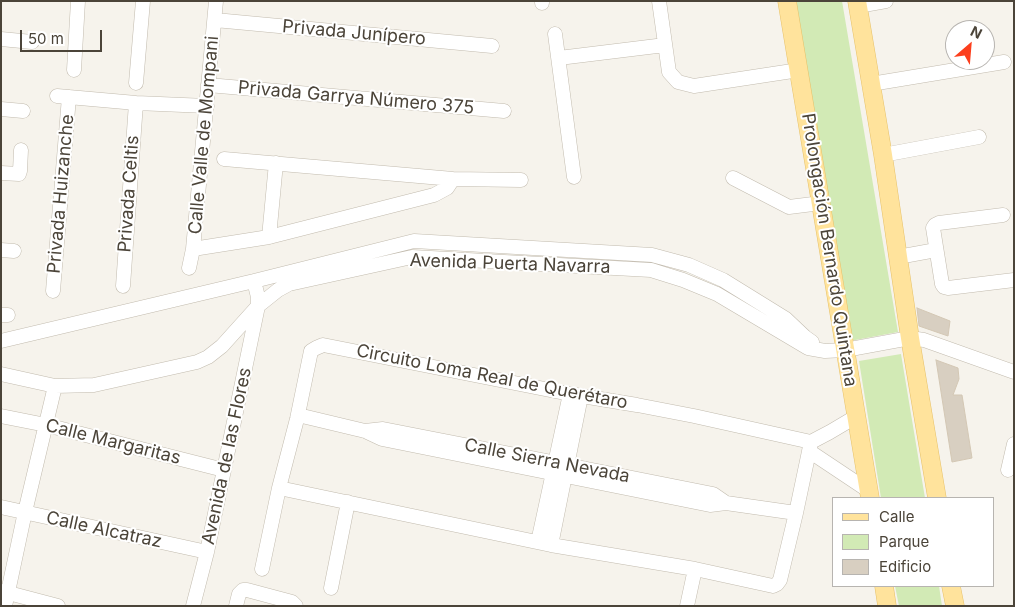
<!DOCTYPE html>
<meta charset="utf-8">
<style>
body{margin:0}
#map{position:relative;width:1015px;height:607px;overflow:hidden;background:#f6f3ec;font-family:Inter,sans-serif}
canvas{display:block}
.frame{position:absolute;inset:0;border:2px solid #4b4439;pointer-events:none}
.legend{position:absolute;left:832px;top:497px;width:162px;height:90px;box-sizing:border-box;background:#fff;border:1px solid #b7b4b0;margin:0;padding:6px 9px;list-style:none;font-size:15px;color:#4b4439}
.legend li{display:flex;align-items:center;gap:10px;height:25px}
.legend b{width:25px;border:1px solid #b7b4b0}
.north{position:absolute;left:945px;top:20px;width:50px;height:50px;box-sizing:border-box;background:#fff;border:1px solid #b7b4b0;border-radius:50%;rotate:27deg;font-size:14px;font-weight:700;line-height:20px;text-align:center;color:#4b4439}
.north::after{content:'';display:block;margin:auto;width:18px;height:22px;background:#fc3f1d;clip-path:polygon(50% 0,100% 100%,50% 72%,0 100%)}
.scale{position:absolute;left:20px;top:30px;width:82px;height:22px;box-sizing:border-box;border:2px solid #4b4439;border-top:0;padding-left:6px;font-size:15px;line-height:18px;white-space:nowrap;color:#4b4439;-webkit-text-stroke:4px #fff;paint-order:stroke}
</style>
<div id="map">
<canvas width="1015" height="607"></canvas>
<div class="frame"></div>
<ul class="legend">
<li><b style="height:6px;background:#ffe39c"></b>Calle</li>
<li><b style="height:14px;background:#d2eab5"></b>Parque</li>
<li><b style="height:14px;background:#d8cfc1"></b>Edificio</li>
</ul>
<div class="north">N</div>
<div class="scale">50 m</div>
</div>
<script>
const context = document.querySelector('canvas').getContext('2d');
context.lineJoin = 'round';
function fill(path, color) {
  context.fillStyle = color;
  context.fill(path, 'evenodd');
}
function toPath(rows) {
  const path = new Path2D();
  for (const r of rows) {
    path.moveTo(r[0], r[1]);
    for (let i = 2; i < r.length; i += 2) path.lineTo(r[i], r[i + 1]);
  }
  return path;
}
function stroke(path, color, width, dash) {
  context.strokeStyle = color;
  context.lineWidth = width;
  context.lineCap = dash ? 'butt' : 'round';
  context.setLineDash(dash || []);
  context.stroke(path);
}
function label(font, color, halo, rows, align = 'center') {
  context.font = font + ' Inter,sans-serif';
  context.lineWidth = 4;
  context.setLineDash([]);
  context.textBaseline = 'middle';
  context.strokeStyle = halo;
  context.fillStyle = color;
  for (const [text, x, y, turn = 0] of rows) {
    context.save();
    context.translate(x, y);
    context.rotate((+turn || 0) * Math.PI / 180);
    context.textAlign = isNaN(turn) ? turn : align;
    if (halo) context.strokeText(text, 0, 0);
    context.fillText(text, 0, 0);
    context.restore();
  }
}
const green = toPath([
 [796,1,842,1,898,332,850,341],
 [901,354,925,498,881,498,859,361],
 [895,586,939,586,942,606,899,606]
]);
const building = toPath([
 [917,308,950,321,948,336,919,326,917,308],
 [936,360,958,368,959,379,953,395,962,395,972,458,952,462,936,360]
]);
const minor = toPath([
 [542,1,542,3],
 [659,1,669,72,678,82,694,86,799,70],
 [858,6,886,1],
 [215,20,492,46],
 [555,34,574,177],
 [1,39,32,42],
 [559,58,665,45],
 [74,70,78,1],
 [136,83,143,1],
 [871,84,1004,62],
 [208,85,504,111],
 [57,96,136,103,207,106],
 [1,109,23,111],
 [883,155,979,137],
 [224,159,453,179,521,180],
 [1,173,19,174,20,171,21,150],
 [733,178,789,207,821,203],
 [1003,215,939,223,935,225,933,228,942,284,944,287,948,288,1014,280],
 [269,237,276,163],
 [193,249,269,237,434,195,447,188,453,179],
 [1,250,14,251],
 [898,257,936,250],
 [189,268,193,249,216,1],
 [123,286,136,103],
 [53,291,69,97],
 [1,315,8,315],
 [1,341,254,281,414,241,652,255,689,265,723,280,786,319,805,337,812,342],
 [1,374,55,386,94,385,197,362,208,357,222,346,258,306,278,290,289,284,412,257,651,270,683,280,717,294,808,348,825,351,845,350,910,338,924,340,1014,372],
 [298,415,365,431,382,439,710,505,726,503,796,513],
 [1,416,46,425,224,470],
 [365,431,383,429,567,465,713,494,726,503],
 [809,451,869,491],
 [1008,470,1014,444],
 [279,488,551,545,695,569,773,586,777,584,780,580,796,513,811,442],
 [1,507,207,552],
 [538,542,570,394],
 [551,545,581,396],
 [262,569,279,488,297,419,311,351,316,348,323,345,570,394,637,405,694,416,811,442,830,432,857,416],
 [331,588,348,502],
 [1,591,58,606],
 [5,606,25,512,55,386],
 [193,606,207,552,258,306,258,297,254,281],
 [236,606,239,594,243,590,247,590,292,602,296,606],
 [687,606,695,569]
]);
const major = toPath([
 [787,1,870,498],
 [857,1,883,155,910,338,937,498],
 [884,586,887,606],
 [951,586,955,606]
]);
const streetNames = [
 ["Privada Junípero",354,33,5],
 ["Privada Garrya Número 375",356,98,5],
 ["Calle Valle de Mompani",204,135,-85],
 ["Privada Huizanche",61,194,-85],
 ["Privada Celtis",129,194,-86],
 ["Prolongación Bernardo Quintana",829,250,81],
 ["Avenida Puerta Navarra",510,264,2],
 ["Circuito Loma Real de Querétaro",492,377,11],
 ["Calle Margaritas",113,442,14],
 ["Avenida de las Flores",227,456,-78],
 ["Calle Sierra Nevada",547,461,11],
 ["Calle Alcatraz",104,530,12]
];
fill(green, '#d2eab5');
fill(building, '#d8cfc1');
stroke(building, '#d3c7b4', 1);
stroke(minor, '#c2bbae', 15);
stroke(major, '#e6c16a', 19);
stroke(minor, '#fff', 14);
stroke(major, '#ffe39c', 18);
label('18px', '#4b4439', '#fff', streetNames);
</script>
